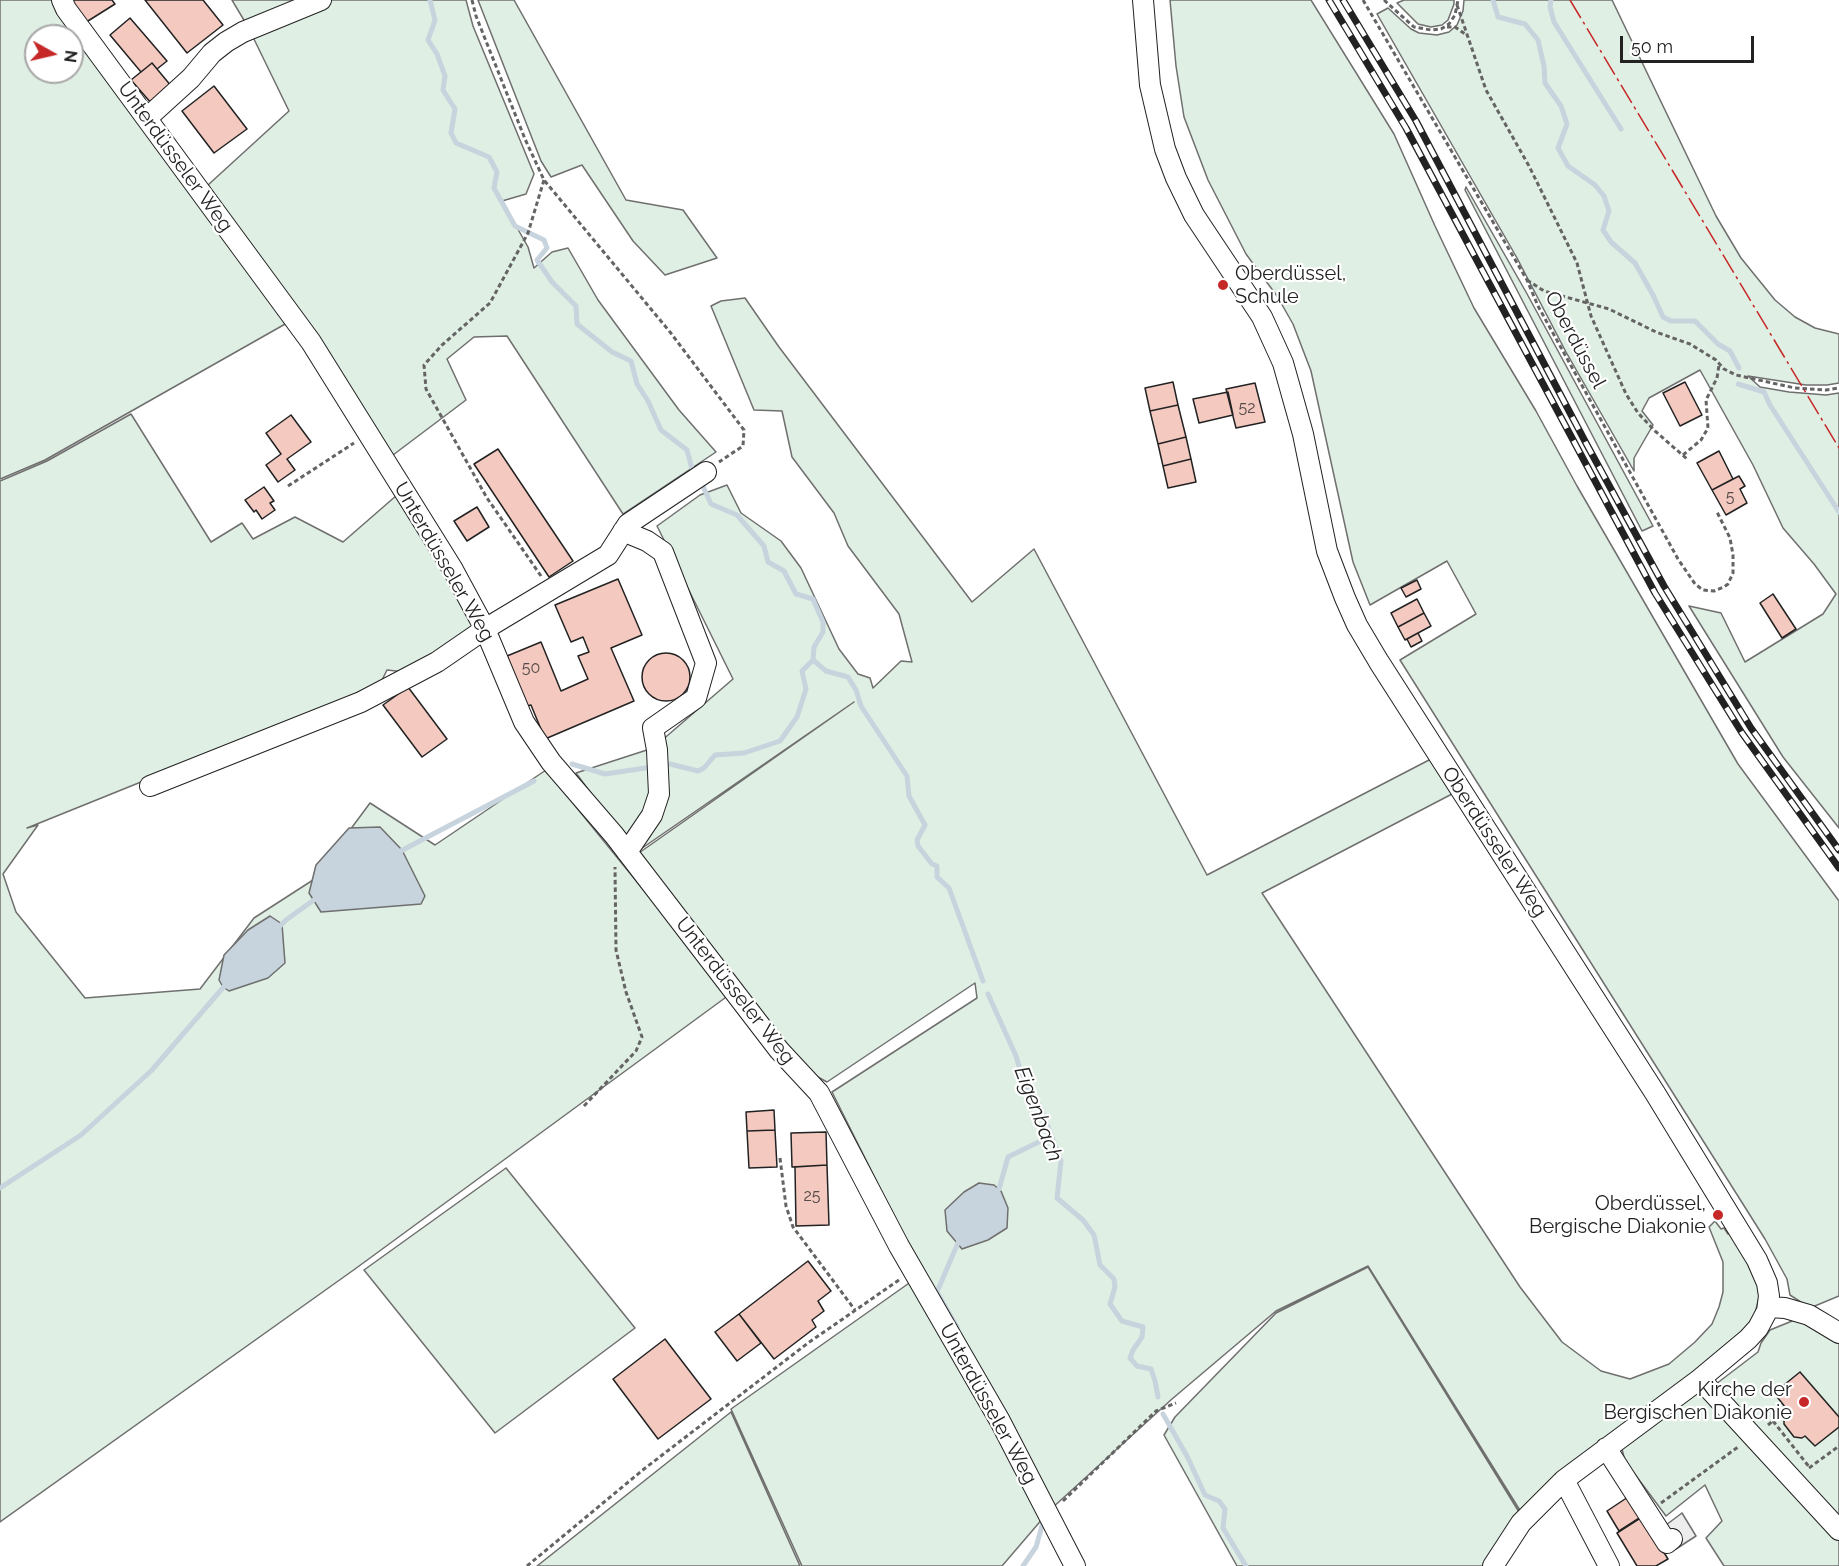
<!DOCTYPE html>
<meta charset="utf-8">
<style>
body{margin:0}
#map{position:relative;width:1839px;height:1566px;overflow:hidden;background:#fff;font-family:Raleway,sans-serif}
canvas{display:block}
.north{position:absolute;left:24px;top:24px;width:60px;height:60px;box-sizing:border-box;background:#fff;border:2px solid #a7a7a7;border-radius:50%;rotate:98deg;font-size:16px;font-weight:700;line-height:24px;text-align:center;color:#222}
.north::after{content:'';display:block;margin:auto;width:21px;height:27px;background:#c62828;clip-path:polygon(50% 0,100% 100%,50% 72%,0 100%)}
.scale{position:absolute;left:1620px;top:36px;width:134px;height:27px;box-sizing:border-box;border:3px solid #222;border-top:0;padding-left:8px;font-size:18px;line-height:21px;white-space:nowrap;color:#222;-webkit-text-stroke:4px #fff;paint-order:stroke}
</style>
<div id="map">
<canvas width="1839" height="1566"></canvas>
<div class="north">N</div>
<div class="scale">50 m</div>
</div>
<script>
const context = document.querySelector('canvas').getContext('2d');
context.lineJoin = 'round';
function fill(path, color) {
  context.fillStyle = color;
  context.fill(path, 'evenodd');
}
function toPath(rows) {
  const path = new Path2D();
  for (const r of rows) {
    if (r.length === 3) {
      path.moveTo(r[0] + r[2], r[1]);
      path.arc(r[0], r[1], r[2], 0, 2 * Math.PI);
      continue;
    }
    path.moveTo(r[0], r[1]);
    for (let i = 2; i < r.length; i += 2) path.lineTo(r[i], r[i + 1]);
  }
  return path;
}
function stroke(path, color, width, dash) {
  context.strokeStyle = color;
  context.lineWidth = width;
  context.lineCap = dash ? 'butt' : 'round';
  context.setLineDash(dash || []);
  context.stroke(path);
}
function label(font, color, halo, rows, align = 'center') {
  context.font = font + ' Raleway,sans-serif';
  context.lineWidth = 4.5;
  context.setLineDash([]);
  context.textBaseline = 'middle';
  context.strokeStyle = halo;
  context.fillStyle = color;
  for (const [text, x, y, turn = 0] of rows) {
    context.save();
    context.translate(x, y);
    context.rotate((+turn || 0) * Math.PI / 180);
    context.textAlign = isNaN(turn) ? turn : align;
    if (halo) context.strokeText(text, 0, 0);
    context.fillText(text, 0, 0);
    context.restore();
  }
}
const green = toPath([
 [0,0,55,0,287,323,45,460,0,479,0,0],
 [36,36,72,36,72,72,36,72,36,36],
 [232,0,312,0,248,27,232,0],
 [330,0,466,0,473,26,534,174,526,194,502,201,528,247,534,268,552,252,568,248,598,300,679,410,716,452,623,514,507,336,474,337,447,359,466,400,389,458,208,185,289,111,251,33,330,0],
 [478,0,514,0,626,200,683,210,717,258,665,275,633,241,582,165,551,177,541,161,478,0],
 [1170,0,1311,0,1394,134,1435,226,1474,308,1536,411,1577,486,1738,764,1839,901,1839,1296,1810,1308,1790,1295,1787,1279,1765,1239,1400,660,1476,614,1447,561,1370,605,1353,562,1311,371,1293,324,1277,296,1246,254,1208,180,1184,117,1176,66,1170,0],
 [1404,0,1454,0,1454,4,1448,20,1442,25,1431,27,1418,24,1397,3,1404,0],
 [1464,0,1612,0,1716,216,1741,258,1775,300,1795,317,1815,328,1839,334,1839,383,1827,385,1806,385,1748,376,1760,387,1789,392,1826,395,1839,393,1839,828,1783,757,1689,606,1721,613,1745,662,1823,614,1836,594,1814,564,1783,528,1753,465,1700,370,1649,398,1642,411,1653,425,1634,458,1634,471,1566,352,1517,258,1377,14,1388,8,1411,29,1419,33,1437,35,1449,32,1457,25,1463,11,1464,0],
 [1466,187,1526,292,1653,526,1642,531,1465,190,1466,187],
 [745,298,779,347,972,602,1034,549,1207,875,1431,759,1452,794,1262,893,1520,1287,1562,1342,1601,1371,1630,1379,1669,1364,1695,1342,1712,1324,1719,1307,1723,1292,1723,1262,1709,1227,1715,1221,1721,1229,1724,1228,1728,1234,1731,1233,1738,1242,1758,1287,1759,1297,1755,1314,1744,1332,1521,1512,1368,1266,1276,1311,1172,1399,1051,1509,912,1252,832,1092,977,998,975,983,827,1082,816,1076,763,1019,636,855,854,702,635,853,576,773,653,748,733,679,657,526,700,495,727,485,741,513,781,541,801,568,839,649,858,674,870,678,873,688,901,661,912,662,899,614,848,546,834,513,792,457,782,411,754,410,711,306,721,301,745,298],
 [131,414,211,542,242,523,253,539,295,517,343,542,397,495,479,626,405,672,387,670,381,682,317,711,27,828,38,825,3,874,16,912,85,998,200,989,254,918,313,880,370,803,435,845,546,770,729,995,355,1269,0,1522,0,481,47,461,131,414],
 [506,1168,635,1328,495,1433,364,1270,506,1168],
 [1368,1267,1519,1512,1486,1566,1237,1566,1164,1435,1175,1417,1276,1313,1368,1267],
 [912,1281,1044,1517,1002,1566,802,1566,731,1409,912,1281],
 [1797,1319,1839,1342,1839,1566,1724,1566,1706,1538,1722,1521,1705,1485,1666,1516,1625,1461,1622,1449,1693,1392,1716,1384,1758,1352,1761,1343,1770,1330,1797,1319],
 [731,1412,800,1566,537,1566,731,1412]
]);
const parking = toPath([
 [1682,1513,1696,1536,1676,1549,1662,1528,1682,1513]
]);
const water = toPath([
 [380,827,402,850,425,896,421,904,321,912,309,893,316,865,349,828,380,827],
 [270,916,282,924,285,963,268,978,229,991,223,987,219,980,224,955,248,930,270,916],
 [979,1183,994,1185,1001,1191,1008,1208,1007,1228,988,1240,962,1249,947,1231,945,1210,964,1192,979,1183]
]);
const stream = toPath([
 [430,0,435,20,428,40,437,54,445,76,443,90,455,109,451,133,456,143,489,157,497,172,494,188,515,226,544,240,547,248,537,260,552,282,576,306,577,324,612,352,631,361,637,384,648,401,661,430,687,450,692,469,702,484,711,504,737,515,764,546,768,562,784,571,796,594,813,599,823,622,823,632,814,647,813,660,826,671,848,677,856,690,861,706,907,776,909,796,925,825,917,840,918,846,932,864,937,866,937,877,949,888,983,981],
 [1493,0,1498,17,1525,24,1538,40,1544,66,1545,83,1561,106,1567,124,1558,148,1568,166,1595,185,1604,196,1609,211,1603,230,1611,242,1635,263,1653,295,1663,317,1671,321,1695,321,1718,344,1730,351,1739,368],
 [1551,0,1550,7,1554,22,1621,129],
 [1738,384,1764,392,1770,405,1839,512],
 [572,764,605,774,652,767],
 [670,764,698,771,704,768,715,755,744,753,780,741,797,717,806,689,802,671,813,660],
 [397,853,534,781],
 [278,928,286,920,318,897],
 [988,994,1016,1056,1024,1083,1040,1106,1061,1161,1057,1198,1083,1220,1094,1235,1100,1265,1114,1279,1115,1287,1110,1304,1122,1321,1143,1327,1142,1337,1133,1350,1130,1358,1137,1366,1151,1369,1155,1381,1158,1397],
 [0,1188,81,1135,152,1070,227,983],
 [995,1193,999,1189,1008,1157,1051,1136],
 [957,1327,937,1292,960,1238],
 [1163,1414,1187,1456,1205,1495,1219,1501,1225,1509,1223,1528,1246,1566],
 [1023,1566,1036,1547,1044,1519]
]);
const building = toPath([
 [67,0,112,0,115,4,80,26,67,0],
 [145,0,203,0,223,25,187,53,145,0],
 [130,18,167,61,157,69,152,63,141,72,110,35,130,18],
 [152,63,172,87,152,104,131,80,152,63],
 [214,86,247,129,214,153,182,111,214,86],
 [1173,382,1178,405,1150,411,1145,388,1173,382],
 [1685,382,1702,415,1680,426,1663,393,1685,382],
 [1255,383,1265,422,1236,428,1226,389,1255,383],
 [1228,392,1233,415,1199,423,1193,399,1228,392],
 [1178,405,1186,437,1158,444,1150,411,1178,405],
 [291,415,311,442,287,459,295,470,278,482,266,465,281,454,266,433,291,415],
 [1186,437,1191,459,1163,466,1158,444,1186,437],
 [498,449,573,561,549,577,474,464,498,449],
 [1719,451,1733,479,1712,490,1697,463,1719,451],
 [1191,459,1196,482,1168,488,1163,466,1191,459],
 [1739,476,1745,486,1740,489,1747,503,1726,515,1712,490,1739,476],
 [264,487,274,501,270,503,275,510,262,519,256,510,254,512,245,500,264,487],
 [477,507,489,527,467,541,454,521,477,507],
 [618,579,642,635,611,648,634,701,545,739,531,705,527,706,507,656,541,642,561,691,588,679,578,656,589,652,583,637,571,642,555,605,618,579],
 [1417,580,1421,589,1406,597,1401,588,1417,580],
 [1773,594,1796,629,1782,638,1760,603,1773,594],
 [1417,599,1424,613,1398,627,1391,613,1417,599],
 [1424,613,1431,626,1405,640,1398,627,1424,613],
 [1418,633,1422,641,1411,647,1407,639,1418,633],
 [666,677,24],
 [408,687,447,739,422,757,383,705,408,687],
 [774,1110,775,1130,747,1131,746,1112,774,1110],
 [775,1130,777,1167,749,1168,747,1131,775,1130],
 [826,1132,827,1165,792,1167,791,1133,826,1132],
 [827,1165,829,1225,796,1226,795,1167,827,1165],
 [808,1261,831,1291,818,1301,824,1311,812,1320,816,1327,774,1359,739,1314,808,1261],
 [739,1314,761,1343,737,1361,715,1332,739,1314],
 [665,1339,711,1399,658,1439,613,1379,665,1339],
 [1800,1372,1839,1417,1839,1427,1815,1446,1805,1436,1802,1438,1794,1437,1784,1424,1784,1416,1789,1412,1774,1393,1800,1372],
 [1631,1495,1644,1515,1619,1531,1607,1511,1631,1495],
 [1642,1517,1668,1559,1656,1566,1637,1566,1617,1533,1642,1517]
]);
const path = toPath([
 [472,0,476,16,525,139,544,180,670,332,744,430,743,446,719,462],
 [1363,0,1527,280,1538,306,1678,559,1695,584,1703,590,1714,591,1724,587,1728,584,1733,573,1733,555,1730,538,1717,512],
 [1384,0,1414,27,1431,30,1441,29,1449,24,1455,15,1458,0],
 [1457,5,1486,90,1529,166,1577,263,1591,316,1626,394,1638,413,1655,431,1687,459],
 [1447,27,1455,27,1465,34],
 [1527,280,1544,291,1609,309,1656,332,1690,344,1716,360,1724,369,1736,375,1795,388,1826,390,1839,388],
 [1683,455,1701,440,1708,428,1706,400,1717,378,1719,365],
 [288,486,354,443],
 [541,576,487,498,426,389,424,365,442,345,490,303,528,233,544,180],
 [584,1106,636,1051,642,1037,626,992,616,950,615,867],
 [780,1158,786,1206,793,1227,855,1310],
 [1773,1421,1810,1468],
 [1768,1425,1783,1412],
 [1809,1468,1839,1446],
 [1063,1501,1156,1411,1176,1403],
 [1661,1503,1738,1447],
 [527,1566,644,1469,808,1343,899,1280]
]);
const minor = toPath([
 [62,0,66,9,311,342,452,568,485,629,524,722,551,762,614,835,779,1050,819,1093,899,1246,1000,1421,1075,1566],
 [1143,0,1150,85,1165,149,1176,178,1194,215,1262,317,1283,363,1303,434,1327,551,1345,598,1357,625,1379,662,1655,1093,1757,1260,1767,1283,1769,1296,1767,1311,1758,1328,1748,1339,1700,1379,1564,1480,1521,1523,1493,1566],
 [147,118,191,78,212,53,226,42,243,32,321,0],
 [623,531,647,541,663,552,706,663,696,698,653,728,657,750,659,794,652,815,627,852],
 [150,786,361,702,437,662,485,629,608,555,628,524,706,472],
 [1768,1307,1785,1308,1809,1315,1839,1333],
 [1700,1379,1839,1530],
 [1606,1448,1667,1543,1672,1539],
 [1564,1480,1609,1566]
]);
const rail = toPath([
 [1329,0,1406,128,1655,593,1742,733,1839,868],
 [1343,0,1416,121,1587,445,1664,586,1751,728,1839,850]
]);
const power = toPath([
 [1570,0,1839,448]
]);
const markers = [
 [1223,285,6,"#c62828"],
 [1718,1215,6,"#c62828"],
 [1804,1402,6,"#c62828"]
];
const numberNames = [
 ["52",1247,408],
 ["5",1730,497],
 ["50",531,668],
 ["25",812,1196]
];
const streetNames = [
 ["Unterdüsseler Weg",175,157,54],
 ["Oberdüssel",1575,340,62],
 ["Unterdüsseler Weg",444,562,60],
 ["Oberdüsseler Weg",1494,842,57],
 ["Unterdüsseler Weg",735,991,52],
 ["Unterdüsseler Weg",988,1404,61]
];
const poiNames = [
 ["Oberdüssel,",1235,274,"left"],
 ["Schule",1235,297,"left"],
 ["Oberdüssel,",1706,1204],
 ["Bergische Diakonie",1706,1227],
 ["Kirche der",1792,1390],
 ["Bergischen Diakonie",1792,1413]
];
const waterNames = [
 ["Eigenbach",1038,1114,69]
];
fill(green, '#e0efe3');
stroke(green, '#6f6f6f', 1.5);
fill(parking, '#ededed');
stroke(parking, '#6f6f6f', 1.5);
fill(water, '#c7d3dd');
stroke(water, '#6f6f6f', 1.5);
stroke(stream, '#c7d3dd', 5);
fill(building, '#f3c9c0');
stroke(building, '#222', 1.5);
stroke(minor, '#222', 22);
stroke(path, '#646464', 3, [4.5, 3]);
stroke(minor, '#fff', 20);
stroke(rail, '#222', 7);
stroke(rail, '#fff', 4.5, [14]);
stroke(power, '#c62828', 1.5, [21, 4.5, 3, 4.5]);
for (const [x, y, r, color] of markers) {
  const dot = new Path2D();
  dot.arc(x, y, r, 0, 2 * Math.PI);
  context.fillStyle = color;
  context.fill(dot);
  stroke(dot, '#fff', 2);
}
label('16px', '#564c4a', null, numberNames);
label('20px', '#222', '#fff', streetNames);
label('20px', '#222', '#fff', poiNames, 'right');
label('italic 21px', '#222', '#fff', waterNames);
</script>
